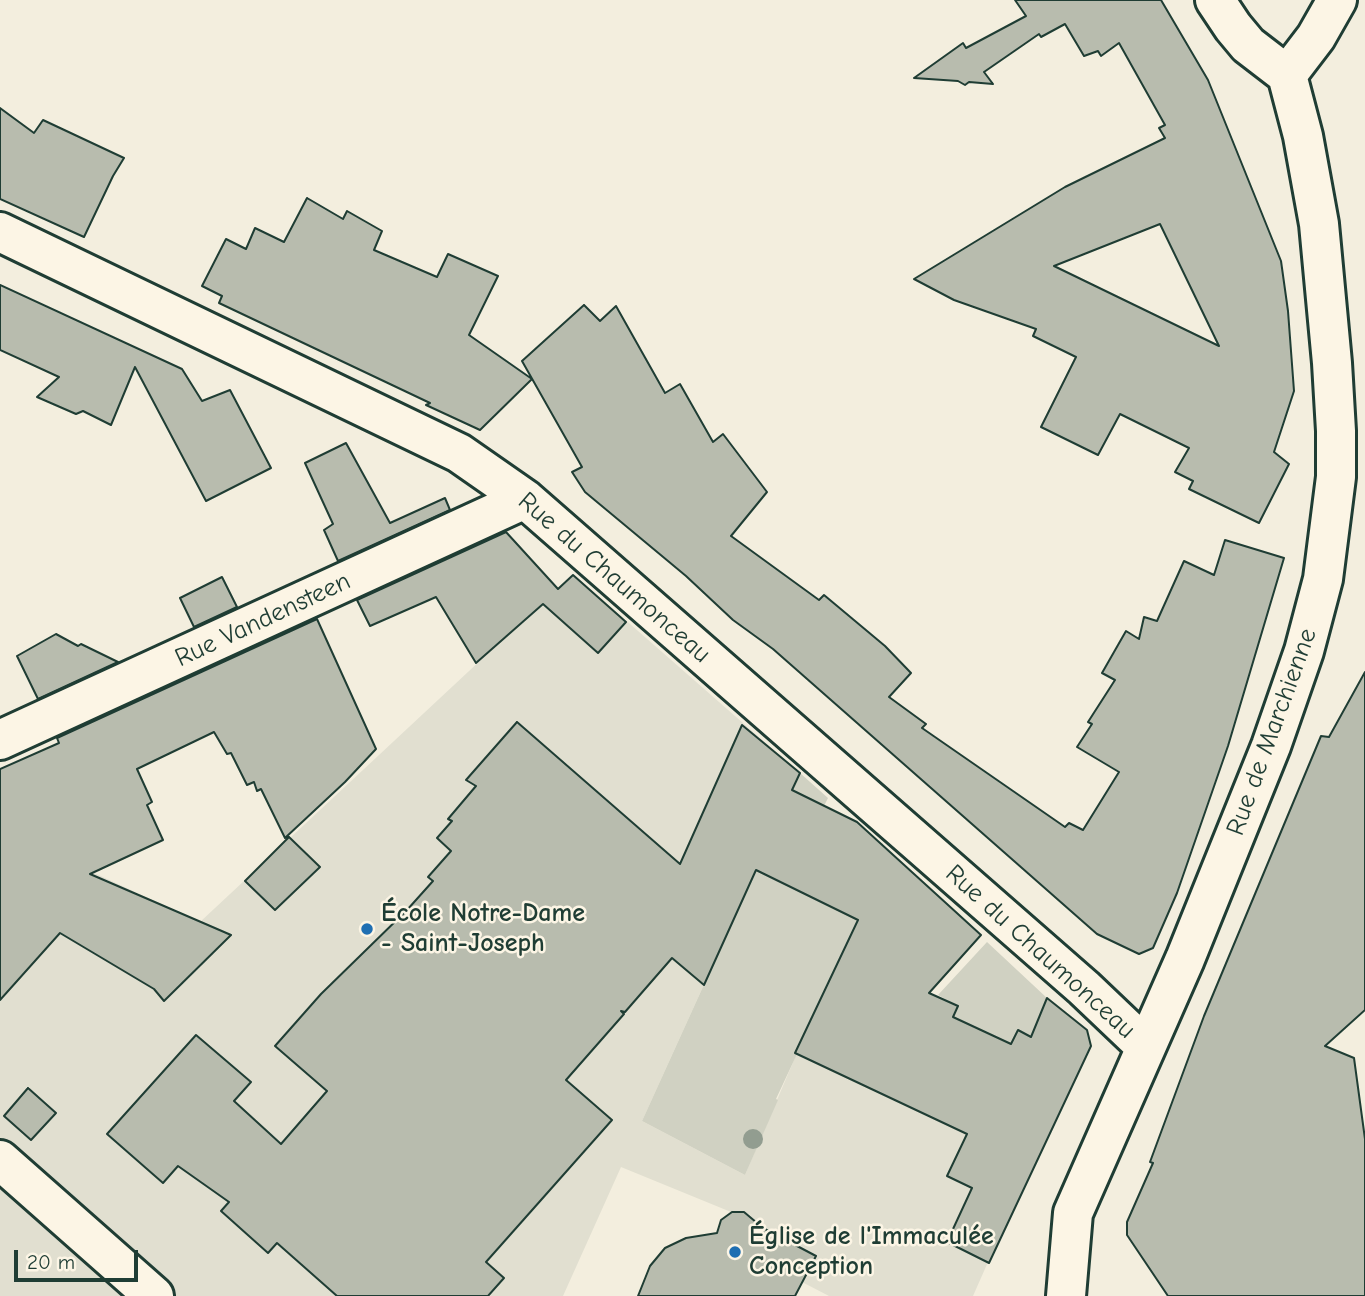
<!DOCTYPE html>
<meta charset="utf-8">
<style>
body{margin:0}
#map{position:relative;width:1365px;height:1296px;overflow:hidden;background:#f3eede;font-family:"Comic Neue",sans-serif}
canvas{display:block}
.scale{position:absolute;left:14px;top:1250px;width:124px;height:32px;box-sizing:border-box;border:4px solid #1f3d34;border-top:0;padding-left:9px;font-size:21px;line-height:24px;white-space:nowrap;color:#1f3d34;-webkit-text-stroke:5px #fcf5e5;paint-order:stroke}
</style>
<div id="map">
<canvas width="1365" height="1296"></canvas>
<div class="scale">20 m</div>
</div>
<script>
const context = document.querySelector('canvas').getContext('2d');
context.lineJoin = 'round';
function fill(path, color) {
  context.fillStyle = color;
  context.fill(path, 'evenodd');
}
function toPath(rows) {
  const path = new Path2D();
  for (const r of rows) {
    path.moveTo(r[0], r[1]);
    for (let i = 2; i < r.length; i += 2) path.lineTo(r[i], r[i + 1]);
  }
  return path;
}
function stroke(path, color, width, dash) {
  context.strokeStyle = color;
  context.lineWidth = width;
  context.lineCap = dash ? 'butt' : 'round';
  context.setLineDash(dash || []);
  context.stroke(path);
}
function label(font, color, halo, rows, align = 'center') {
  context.font = font + ' "Comic Neue",sans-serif';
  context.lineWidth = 5;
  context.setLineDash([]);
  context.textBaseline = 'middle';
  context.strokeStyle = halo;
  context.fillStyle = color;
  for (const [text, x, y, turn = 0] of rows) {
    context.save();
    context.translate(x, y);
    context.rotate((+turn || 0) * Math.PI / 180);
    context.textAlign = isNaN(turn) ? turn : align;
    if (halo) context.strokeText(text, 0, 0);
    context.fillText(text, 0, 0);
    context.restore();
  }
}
const built = toPath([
 [573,574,800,773,642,1121,745,1175,826,985,1065,1100,958,1154,947,1176,972,1188,947,1242,988,1262,973,1296,829,1296,802,1282,816,1256,757,1226,750,1215,744,1212,731,1212,621,1167,563,1296,0,1296,0,935,64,859,200,922]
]);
const green = toPath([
 [800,773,828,798,824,806,792,790],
 [882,843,887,850,862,903,855,926,796,1053,797,1054,776,1099,778,1100,745,1175,642,1121,756,870,860,892],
 [987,942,1047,998,1031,1037,1011,1044,974,1027,962,1050,942,1040,958,1006,938,995]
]);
const building = toPath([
 [1015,0,1161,0,1208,80,1281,261,1288,311,1294,391,1274,452,1289,464,1259,523,1189,489,1193,481,1175,472,1189,448,1120,414,1098,455,1041,427,1076,357,1033,336,1036,329,954,300,914,279,1065,187,1165,138,1159,128,1165,125,1119,43,1101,56,1098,51,1084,56,1065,24,1041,37,1039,34,984,72,993,84,969,82,965,85,958,81,914,78,963,43,966,48,1026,16,1015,0],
 [1160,224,1219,346,1054,266,1160,224],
 [0,108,34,133,43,120,124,158,113,176,84,237,0,199,0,108],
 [307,198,343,219,347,211,382,231,374,250,437,277,448,254,498,276,469,335,532,379,480,430,426,405,430,403,219,303,222,296,202,286,226,239,246,249,255,228,284,242,307,198],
 [0,285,182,369,202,401,230,390,271,468,206,501,135,367,111,425,83,411,76,414,37,397,59,377,0,350,0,285],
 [584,305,600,321,616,306,665,393,680,384,713,442,723,434,767,492,731,536,819,600,824,595,885,646,911,673,889,697,926,724,922,728,1065,827,1069,823,1083,830,1119,772,1077,747,1092,724,1088,722,1115,680,1102,673,1126,631,1139,639,1144,617,1157,621,1184,561,1214,575,1225,540,1284,558,1228,746,1177,893,1153,948,1139,954,1097,934,773,649,733,620,686,576,585,492,572,472,582,467,522,361,584,305],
 [346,443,390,523,445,498,450,510,338,561,324,530,333,524,305,463,346,443],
 [506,532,558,589,573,575,626,622,598,653,543,604,476,663,436,597,370,626,357,600,506,532],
 [222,577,237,607,194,627,180,598,222,577],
 [317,619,376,749,345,782,285,838,261,789,257,791,254,782,247,785,231,753,227,754,214,732,137,769,152,802,147,805,163,840,90,874,231,935,164,1001,154,989,60,933,0,1000,0,769,59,743,57,738,317,619],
 [56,634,78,646,81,644,118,662,38,699,17,656,56,634],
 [1365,672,1365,1010,1325,1046,1354,1058,1365,1139,1365,1296,1168,1296,1127,1235,1127,1222,1153,1163,1150,1162,1204,1016,1321,736,1329,737,1365,672],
 [517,722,680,864,742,725,800,773,792,790,857,822,981,935,929,993,958,1006,953,1017,1011,1044,1018,1030,1031,1037,1047,998,1087,1030,1091,1046,989,1263,947,1242,972,1188,947,1176,967,1134,795,1053,858,920,756,870,704,985,672,958,625,1012,621,1011,624,1014,566,1080,612,1120,486,1262,504,1278,488,1296,337,1296,277,1243,268,1253,221,1211,229,1202,178,1166,163,1183,107,1134,196,1035,251,1082,234,1101,281,1144,327,1091,275,1046,321,994,407,910,433,881,428,877,451,851,437,838,452,821,448,819,476,786,466,780,517,722],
 [289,837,320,867,275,910,245,881,289,837],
 [28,1088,56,1113,31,1140,4,1116,28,1088],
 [732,1212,744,1212,763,1228,816,1256,795,1296,638,1296,650,1266,665,1248,686,1238,717,1233,721,1220,732,1212]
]);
const minor = toPath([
 [1215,0,1233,27,1248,45,1287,75],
 [1287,75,1316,37,1337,0],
 [0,232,459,453,525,499,1084,988,1146,1047],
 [0,740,525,499],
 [0,1160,154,1296],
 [1066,1296,1073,1213,1185,959,1271,746,1304,651,1323,579,1336,477,1336,431,1332,363,1319,224,1303,136,1287,75]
]);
const trees = [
 [753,1139]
];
const markers = [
 [367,929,7,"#1f6fb2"],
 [735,1252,7,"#1f6fb2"]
];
const streetNames = [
 ["Rue du Chaumonceau",614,578,41],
 ["Rue Vandensteen",263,620,-25],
 ["Rue de Marchienne",1272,732,-70],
 ["Rue du Chaumonceau",1040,952,42]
];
const poiNames = [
 ["École Notre-Dame",381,914],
 ["- Saint-Joseph",381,944],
 ["Église de l'Immaculée",749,1237],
 ["Conception",749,1267]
];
fill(built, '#e1dfd0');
fill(green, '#d0d1c2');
fill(building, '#b8bcae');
stroke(building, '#1f3d34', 2);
stroke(minor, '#1f3d34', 44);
stroke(minor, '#fcf5e5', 38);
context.fillStyle = '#929d90';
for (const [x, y] of trees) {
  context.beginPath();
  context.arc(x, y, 10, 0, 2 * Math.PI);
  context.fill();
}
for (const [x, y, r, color] of markers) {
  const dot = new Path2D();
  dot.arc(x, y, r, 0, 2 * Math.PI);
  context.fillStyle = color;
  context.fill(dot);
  stroke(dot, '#fcf5e5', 2.5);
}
label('26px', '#1f3d34', '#fcf5e5', streetNames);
label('bold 26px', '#1f3d34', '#fcf5e5', poiNames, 'left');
</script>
